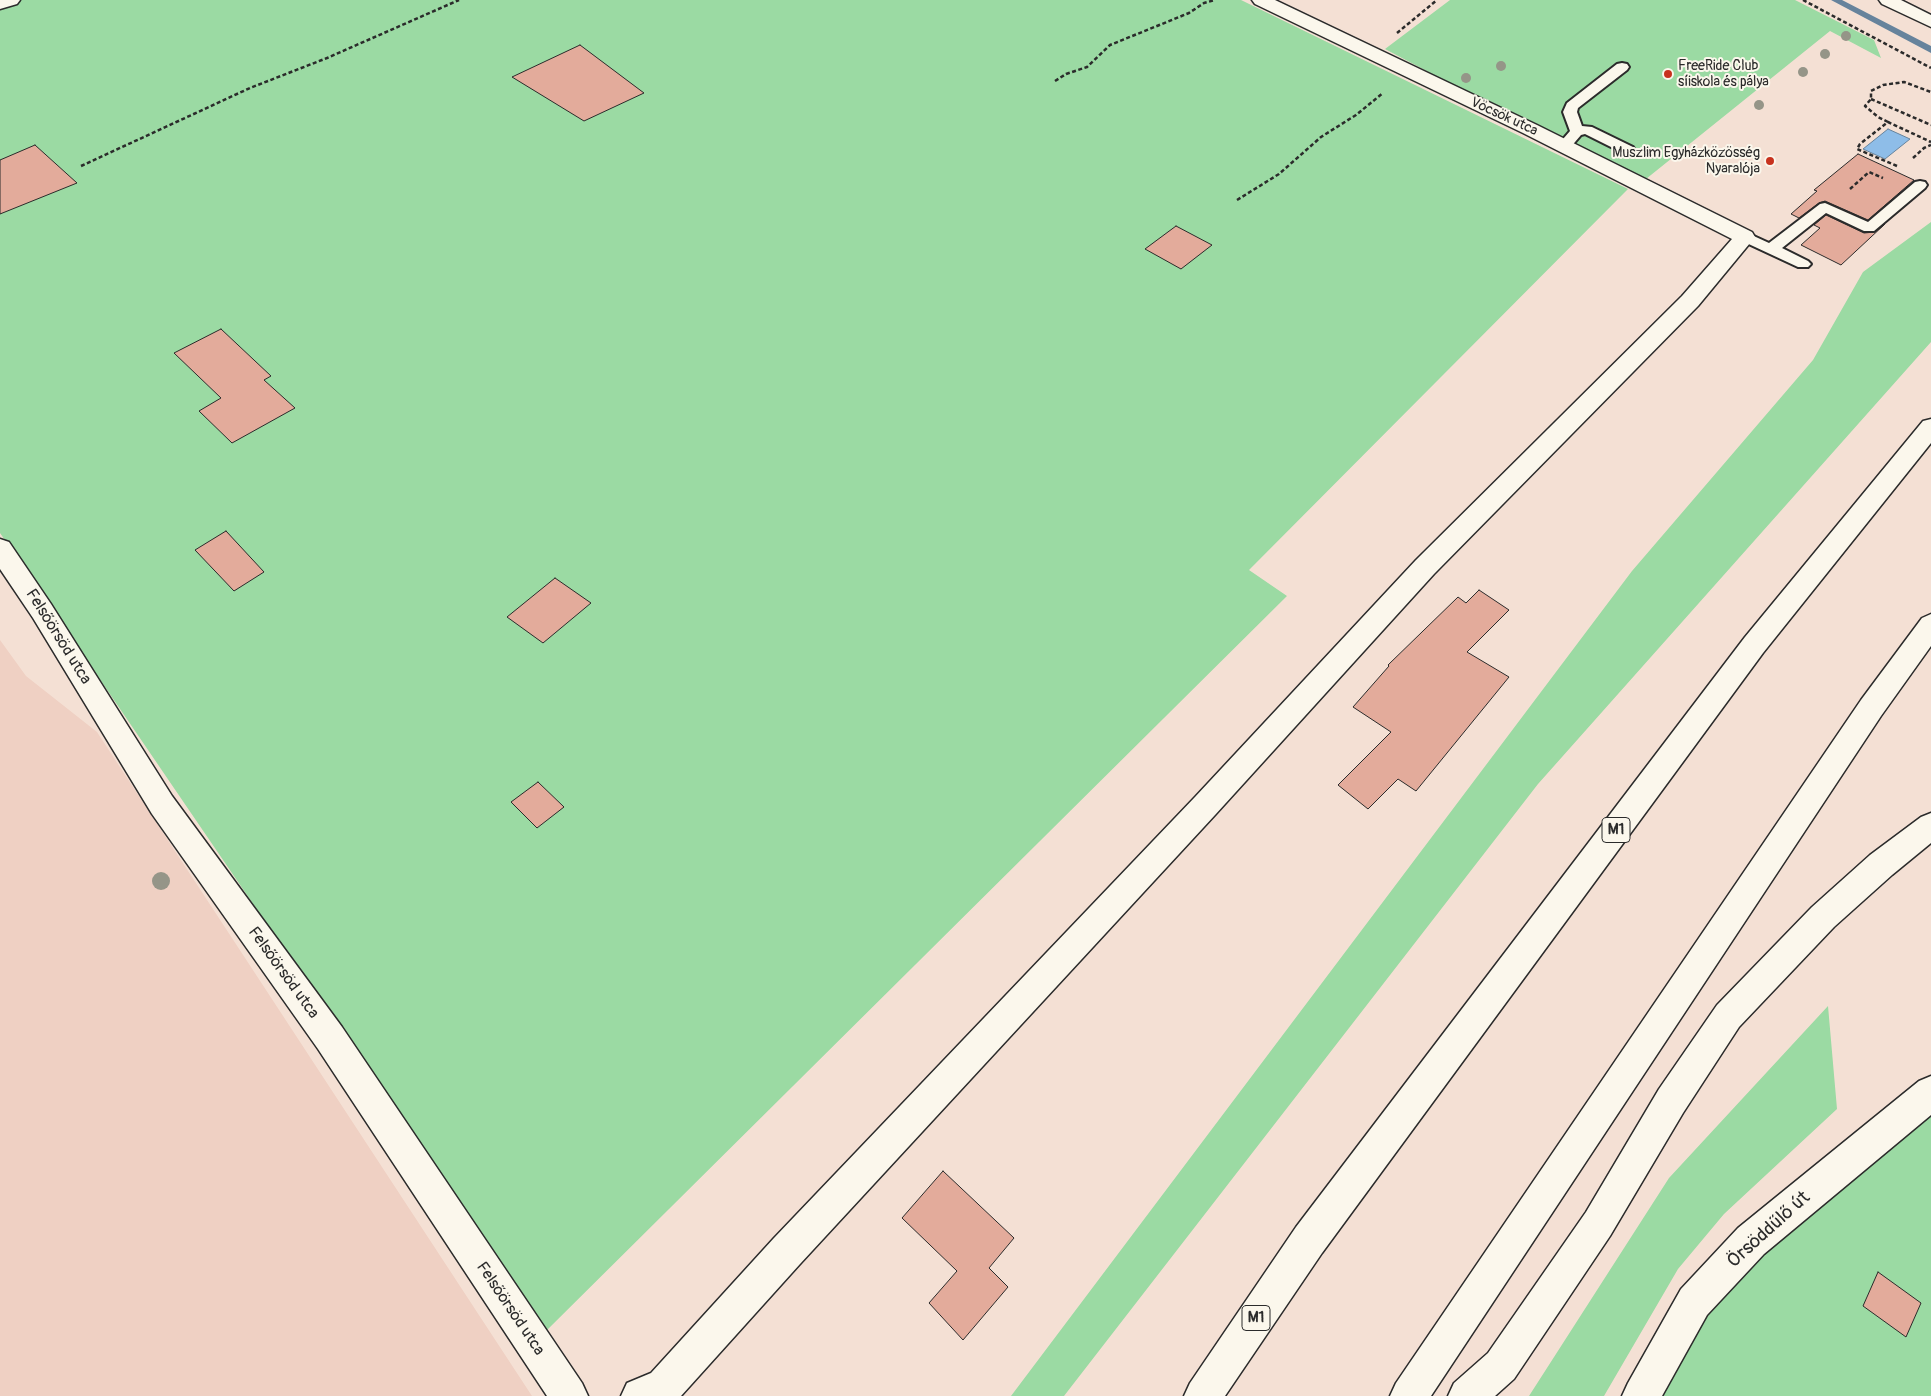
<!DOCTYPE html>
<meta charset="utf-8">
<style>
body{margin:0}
canvas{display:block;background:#f4e0d4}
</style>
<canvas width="1931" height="1396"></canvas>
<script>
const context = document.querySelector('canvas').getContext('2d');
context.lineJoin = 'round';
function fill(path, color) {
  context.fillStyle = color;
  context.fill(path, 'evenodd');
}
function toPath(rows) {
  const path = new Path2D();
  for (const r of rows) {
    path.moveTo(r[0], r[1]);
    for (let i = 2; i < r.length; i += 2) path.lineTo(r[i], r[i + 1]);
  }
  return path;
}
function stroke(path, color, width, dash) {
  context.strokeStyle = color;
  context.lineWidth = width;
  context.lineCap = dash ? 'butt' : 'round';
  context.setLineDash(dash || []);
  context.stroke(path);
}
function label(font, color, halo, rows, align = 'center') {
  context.font = font + ' Pangolin,sans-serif';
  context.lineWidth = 4;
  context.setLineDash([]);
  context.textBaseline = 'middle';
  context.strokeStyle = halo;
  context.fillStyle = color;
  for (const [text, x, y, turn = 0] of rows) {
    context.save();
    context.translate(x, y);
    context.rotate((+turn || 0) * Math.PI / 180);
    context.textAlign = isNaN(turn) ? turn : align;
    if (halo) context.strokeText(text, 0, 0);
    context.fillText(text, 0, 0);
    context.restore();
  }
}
const built = toPath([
 [0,640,26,676,97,732,532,1396,0,1396]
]);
const green = toPath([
 [0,0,1241,0,1628,189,1249,570,1287,596,545,1332,0,533],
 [1450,0,1795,0,1874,40,1881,58,1830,31,1646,179,1504,112,1385,49],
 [1931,222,1931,342,1538,784,1064,1396,1011,1396,1632,571,1813,360,1863,272],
 [1828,1006,1837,1109,1724,1214,1678,1269,1604,1396,1529,1396,1669,1178],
 [1931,1096,1931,1396,1654,1396,1712,1293]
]);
const water = toPath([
 [1888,129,1910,139,1885,159,1863,149,1888,129]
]);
const stream = toPath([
 [1831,0,1842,0,1931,46,1931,53,1831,0]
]);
const building = toPath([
 [580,45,644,93,584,121,512,77,580,45],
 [35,145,77,183,0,214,0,160,35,145],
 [1858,154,1914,180,1868,220,1825,201,1819,203,1799,218,1791,214,1817,191,1814,190,1858,154],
 [1826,215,1864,233,1875,232,1885,224,1841,265,1801,245,1820,228,1814,225,1826,215],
 [1176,226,1212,245,1181,269,1145,249,1176,226],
 [221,329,271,376,264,380,295,408,232,443,199,411,221,398,174,353,221,329],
 [226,531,264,572,234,591,195,550,226,531],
 [555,578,591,603,543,643,507,617,555,578],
 [1479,590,1509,610,1467,652,1509,677,1416,791,1398,779,1368,809,1338,785,1391,732,1353,707,1389,666,1388,665,1458,597,1466,603,1479,590],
 [538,782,564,807,537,828,511,802,538,782],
 [943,1171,1014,1238,989,1268,1008,1287,963,1340,929,1303,957,1271,902,1218,943,1171],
 [1878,1272,1921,1303,1906,1337,1863,1306,1878,1272]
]);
const path = toPath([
 [1803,0,1931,68],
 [1397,33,1437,0],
 [1055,81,1066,74,1087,67,1110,45,1189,13,1204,3,1215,0],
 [1871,99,1931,125],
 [1888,122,1878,117,1865,106,1871,99,1871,91,1883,85,1904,82,1931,92],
 [1913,158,1924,148,1931,145],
 [81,166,250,88,327,58,459,0],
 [1897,166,1857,149,1860,144,1888,122,1931,142],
 [1850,189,1869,172,1883,178],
 [1237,200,1279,174,1321,137,1356,115,1383,93]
]);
const service = toPath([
 [1622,63,1627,64,1629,67,1627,70,1578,108,1577,112,1582,126,1592,127,1633,147,1635,150,1633,153,1623,153,1585,134,1581,135,1569,149,1559,149,1557,146,1570,131,1563,112,1567,103,1617,64,1622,63],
 [1920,181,1925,182,1927,185,1925,188,1874,231,1864,231,1826,213,1782,248,1808,261,1811,264,1808,267,1798,267,1740,240,1737,237,1740,234,1745,232,1769,243,1820,204,1825,203,1868,222,1915,182,1920,181]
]);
const minor = toPath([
 [0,0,20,0,17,4,0,9,0,0],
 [1252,0,1275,0,1537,125,1752,232,1755,237,1698,306,1434,574,1215,815,800,1264,681,1396,621,1396,627,1383,651,1373,774,1238,1195,797,1416,560,1682,296,1732,239,1523,133,1255,4,1252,0],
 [0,539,9,542,51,604,172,796,342,1027,582,1383,588,1396,547,1396,318,1049,152,814,33,618,0,569,0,539],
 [1931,1076,1931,1115,1764,1254,1707,1315,1662,1396,1622,1396,1628,1383,1681,1289,1738,1228,1919,1081,1931,1076]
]);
const primary = toPath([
 [1879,0,1901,0,1931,15,1931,27,1882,4,1879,0],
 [1931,419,1931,443,1763,653,1322,1253,1225,1396,1184,1396,1190,1383,1296,1227,1745,637,1923,421,1931,419],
 [1931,614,1931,646,1881,716,1431,1396,1390,1396,1396,1383,1861,700,1922,618,1931,614],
 [1931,813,1931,843,1892,875,1834,927,1739,1027,1683,1113,1610,1236,1514,1379,1495,1396,1448,1396,1454,1383,1488,1353,1586,1212,1659,1089,1717,1005,1812,907,1870,855,1921,817,1931,813]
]);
const trees = [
 [1846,36,5],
 [1825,54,5],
 [1501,66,5],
 [1803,72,5],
 [1466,78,5],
 [1759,105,5],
 [161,881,9]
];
const markers = [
 [1668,74,5,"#c8321e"],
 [1770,161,5,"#c8321e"]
];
const farPoinames = [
 ["FreeRide Club",1678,66],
 ["síiskola és pálya",1678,82],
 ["Muszlim Egyházközösség",1760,153,"right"],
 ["Nyaralója",1760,169,"right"]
];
const farStreetnames = [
 ["Vöcsök utca",1504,117,25]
];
const shields = [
 [1616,830,28],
 [1256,1318,28]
];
const shieldNames = [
 ["M1",1616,830],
 ["M1",1256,1318]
];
const streetNames = [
 ["Felsőörsöd utca",58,637,58],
 ["Felsőörsöd utca",283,973,54],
 ["Felsőörsöd utca",510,1309,56]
];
const nearStreetnames = [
 ["Örsöddűlő út",1769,1230,-42]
];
fill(built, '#efd0c3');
fill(green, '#9bdaa3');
fill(water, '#8ebde8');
stroke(water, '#66839c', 1);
fill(stream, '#66839c');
fill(building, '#e3ab9b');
stroke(building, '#2b2b2b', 1);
stroke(service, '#2b2b2b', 4);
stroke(minor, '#2b2b2b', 3);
stroke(primary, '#2b2b2b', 3);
stroke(path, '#2b2b2b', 2.5, [4, 2.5]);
fill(service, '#fbf7ec');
fill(minor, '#fbf7ec');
fill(primary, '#fbf7ec');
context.fillStyle = '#959588';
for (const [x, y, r] of trees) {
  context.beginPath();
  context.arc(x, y, r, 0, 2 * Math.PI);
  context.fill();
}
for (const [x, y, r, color] of markers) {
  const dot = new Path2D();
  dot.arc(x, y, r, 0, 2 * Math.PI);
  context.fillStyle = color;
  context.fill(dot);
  stroke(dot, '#fbf7ec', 2);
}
label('14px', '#2b2b2b', '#fbf7ec', farPoinames, 'left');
label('14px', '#2b2b2b', '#fbf7ec', farStreetnames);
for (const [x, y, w] of shields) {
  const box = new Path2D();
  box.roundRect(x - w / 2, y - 12.5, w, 25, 4);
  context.fillStyle = '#fbf7ec';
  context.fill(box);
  stroke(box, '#2b2b2b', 1);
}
label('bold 15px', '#2b2b2b', null, shieldNames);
label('16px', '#2b2b2b', '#fbf7ec', streetNames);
label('19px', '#2b2b2b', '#fbf7ec', nearStreetnames);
</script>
